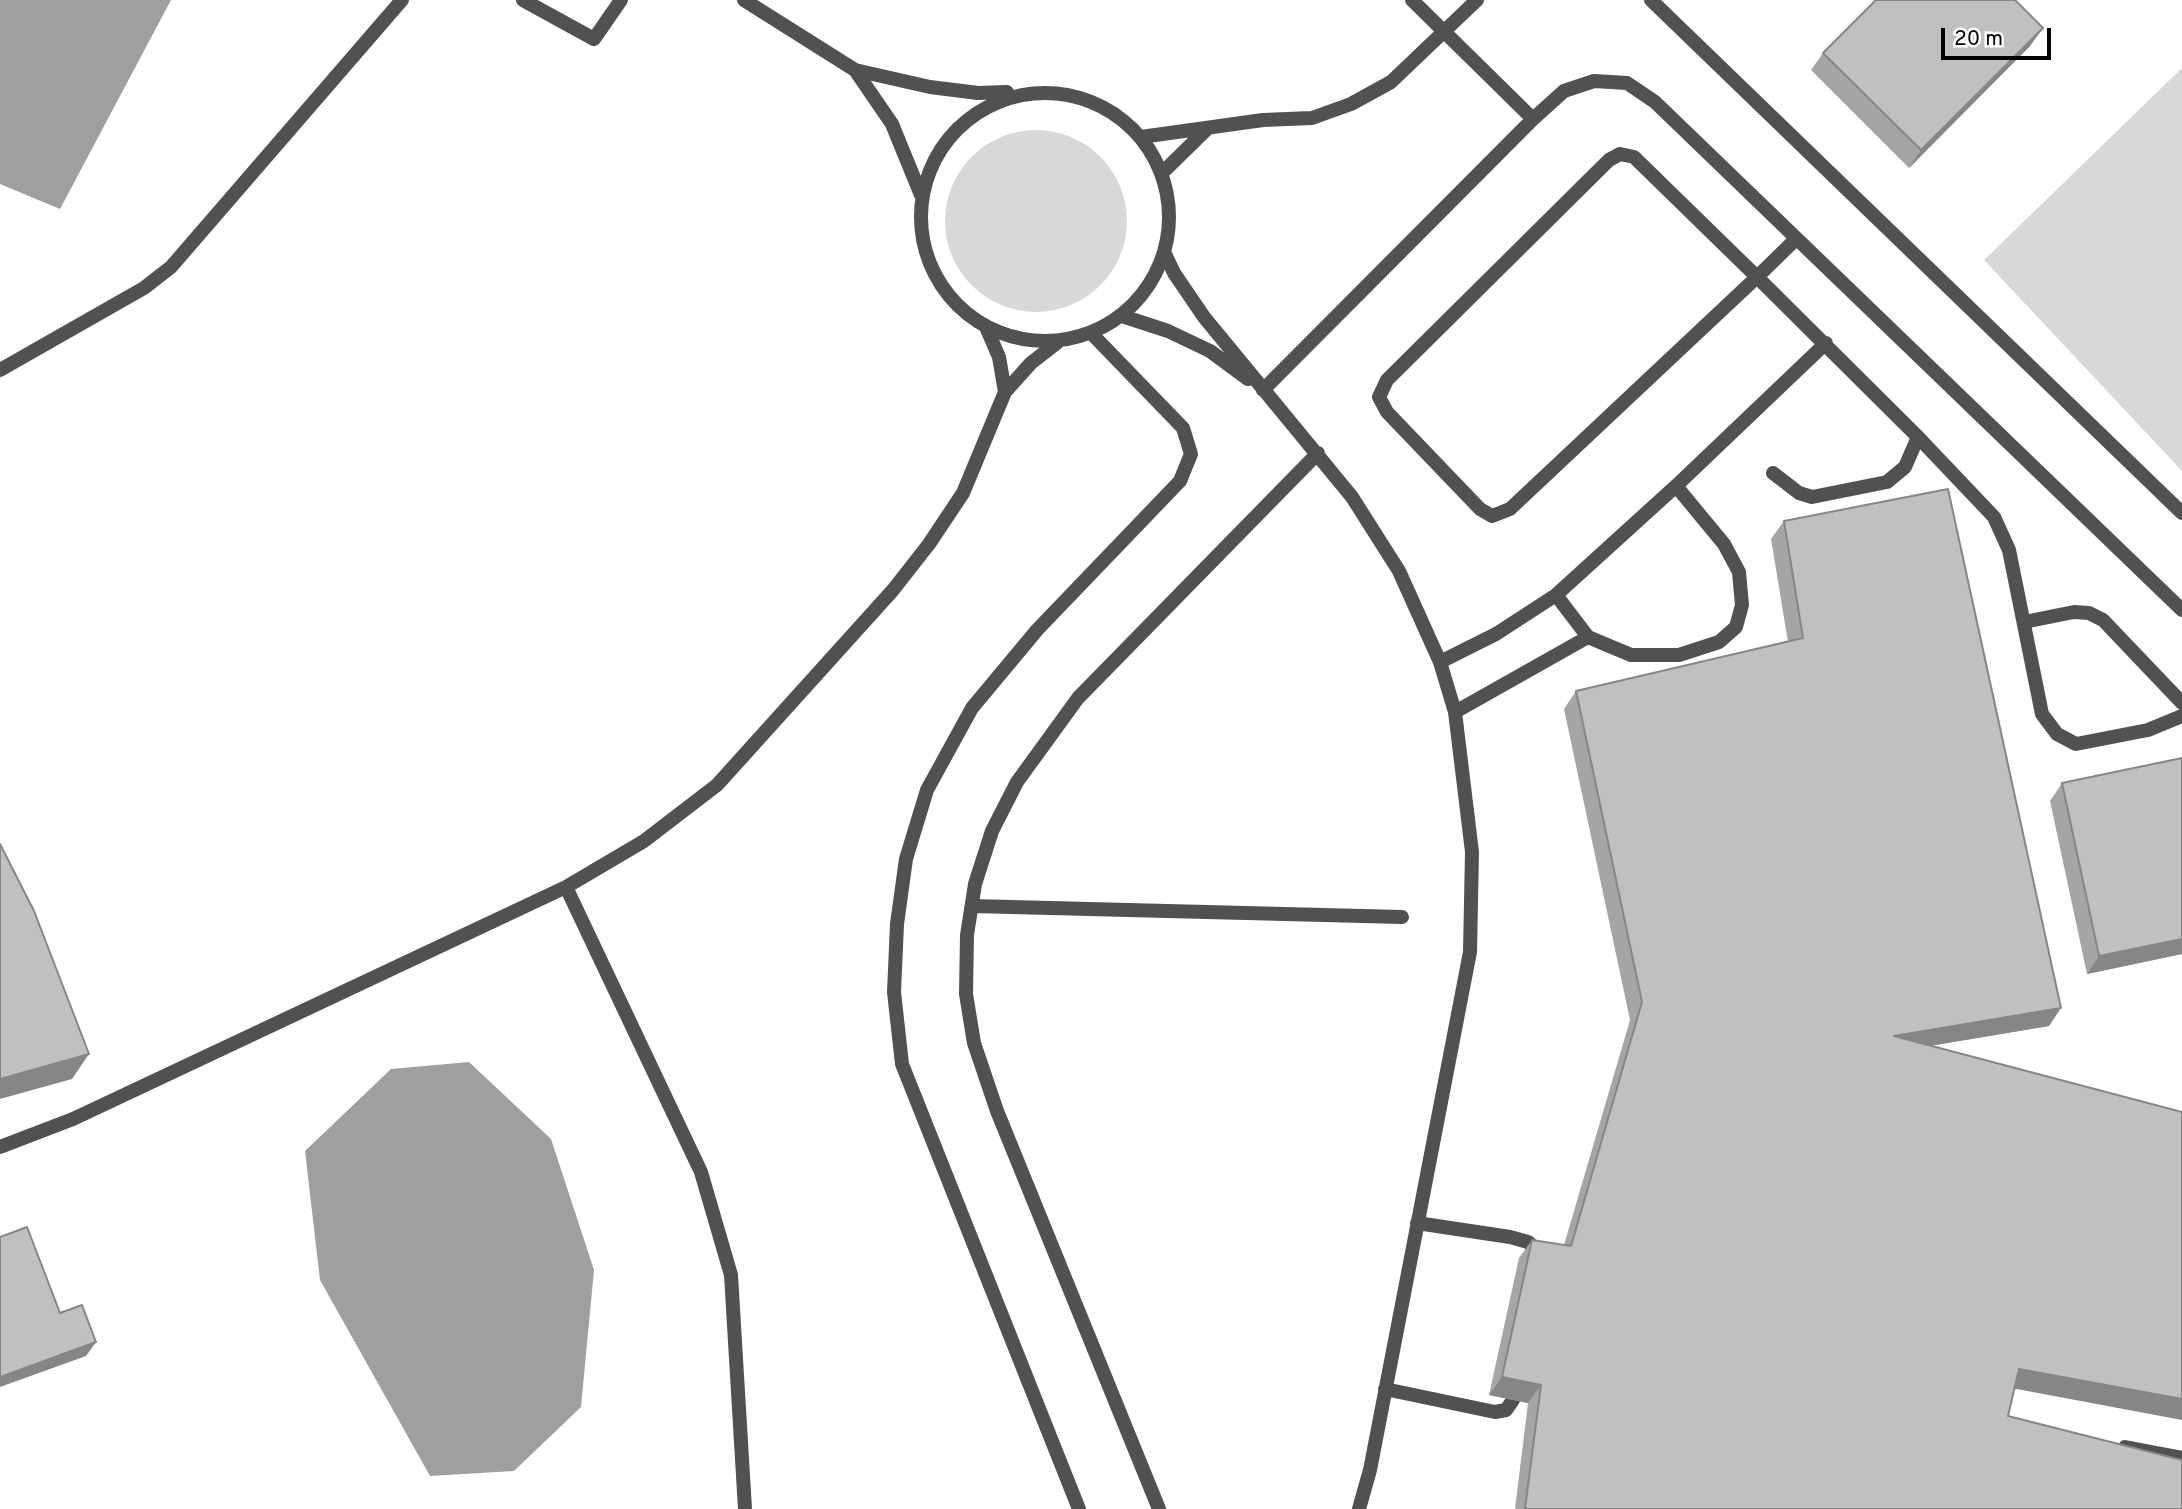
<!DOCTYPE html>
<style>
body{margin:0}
#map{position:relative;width:2182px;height:1509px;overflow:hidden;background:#fff;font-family:Overpass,sans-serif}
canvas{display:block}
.scale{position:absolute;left:1941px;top:28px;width:110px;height:32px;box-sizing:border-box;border:4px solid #000;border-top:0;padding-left:9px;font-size:21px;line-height:24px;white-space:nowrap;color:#000;-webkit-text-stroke:5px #fff;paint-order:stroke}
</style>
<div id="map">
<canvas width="2182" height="1509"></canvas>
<div class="scale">20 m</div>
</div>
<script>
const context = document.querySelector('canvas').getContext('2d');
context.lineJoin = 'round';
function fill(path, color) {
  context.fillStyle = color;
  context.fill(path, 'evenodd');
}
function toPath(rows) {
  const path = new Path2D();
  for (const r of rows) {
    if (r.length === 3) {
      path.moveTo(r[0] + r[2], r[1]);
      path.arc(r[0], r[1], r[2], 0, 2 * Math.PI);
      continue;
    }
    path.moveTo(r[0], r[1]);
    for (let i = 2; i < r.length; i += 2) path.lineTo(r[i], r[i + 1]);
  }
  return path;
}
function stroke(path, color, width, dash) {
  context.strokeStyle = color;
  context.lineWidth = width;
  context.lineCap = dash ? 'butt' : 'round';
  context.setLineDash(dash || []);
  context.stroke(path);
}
const green = toPath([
 [2182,68,2182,471,1984,260],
 [1036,221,91]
]);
const water = toPath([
 [0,0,171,0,60,209,0,184],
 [469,1062,551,1139,594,1270,581,1407,514,1471,430,1476,320,1280,305,1151,391,1069]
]);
const lane = toPath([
 [523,0,594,39,621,0],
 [1412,0,1533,119],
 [1620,154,1634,157,1757,277,1510,509,1492,516,1480,509,1387,412,1379,397,1387,380,1609,160,1620,154],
 [1796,239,1757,277,1918,437,1994,517,2009,550,2042,714,2057,734,2076,744,2148,730,2182,716],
 [1165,254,1174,273,1204,317,1352,497,1399,571,1440,662,1455,712,1472,852,1470,952,1370,1470,1359,1509],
 [1122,316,1168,331,1210,351,1248,379],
 [0,370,144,288,171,267,402,0],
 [1263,390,1533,119,1564,91,1594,81,1627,83,1655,102,2182,610],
 [1773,473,1799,493,1812,497,1887,482,1905,467,1918,437],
 [1556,595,1588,637,1631,655,1679,655,1719,642,1736,627,1742,605,1739,572,1724,544,1676,486],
 [2024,622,2074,612,2089,613,2103,620,2182,703],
 [1440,662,1496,634,1556,595,1676,486,1826,343],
 [1455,712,1588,637],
 [972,906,1402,917],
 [1417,1223,1510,1237,1528,1242,1542,1255],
 [1385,1389,1495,1412,1506,1410,1513,1400],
 [2125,1447,2182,1458],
 [1079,1509,902,1064,894,992,897,924,906,859,927,790,972,708,1037,630,1180,481,1191,454,1183,428,1091,333],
 [1159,1509,997,1111,974,1043,966,994,967,935,975,884,992,831,1017,782,1078,698,1318,453]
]);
const street = toPath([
 [744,0,855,70,930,87,978,93,1007,92],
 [1651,0,2182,513],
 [855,70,892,124,921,195],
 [1045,217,124],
 [1141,137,1263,120,1312,118,1351,104,1391,82,1477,0],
 [1162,173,1208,128],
 [986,327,999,357,1005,392],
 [566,887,701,1172,731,1275,745,1509],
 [0,1147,73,1119,566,887,644,841,717,785,893,590,929,544,963,493,1005,392,1031,363,1058,342]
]);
const wall = toPath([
 [2030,46,1909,168,1811,70,1823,53],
 [1784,521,2049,1026,1930,1046,2014,1388,2008,1416,2182,1509,1515,1509,1528,1403,1489,1395,1519,1258,1532,1240,1564,1245,1630,1020,1564,709,1576,691,1788,642,1771,539],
 [2182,758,2182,954,2087,974,2050,801,2062,783]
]);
const shadedWall = toPath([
 [2043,28,2030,46,1909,168,1921,150],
 [2182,939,2182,954,2087,974,2099,956],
 [2061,1008,2049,1026,1881,1054,1894,1036],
 [89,1054,72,1079,0,1099,0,1079],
 [96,1342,86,1356,0,1387,0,1377],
 [2019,1369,2182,1399,2182,1420,2006,1387],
 [1502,1377,1541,1385,1528,1403,1489,1395]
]);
const building = toPath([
 [1876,0,2015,0,2043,28,1921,150,1823,53,1876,0],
 [1948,489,2061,1008,1894,1036,2182,1112,2182,1399,2019,1369,2008,1416,2182,1460,2182,1509,1525,1509,1541,1385,1502,1377,1532,1240,1571,1246,1642,1002,1576,691,1803,638,1784,521,1948,489],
 [2182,758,2182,939,2099,956,2062,783,2182,758],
 [0,844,34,911,89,1054,0,1079,0,844],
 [27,1227,60,1313,82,1305,96,1342,0,1377,0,1237,27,1227]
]);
fill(green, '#d8d8d8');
fill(water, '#9f9f9f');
stroke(lane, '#515151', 14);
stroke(street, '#515151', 14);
fill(wall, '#a5a5a5');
fill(shadedWall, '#868686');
fill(building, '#c0c0c0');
stroke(building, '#868686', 2);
</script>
